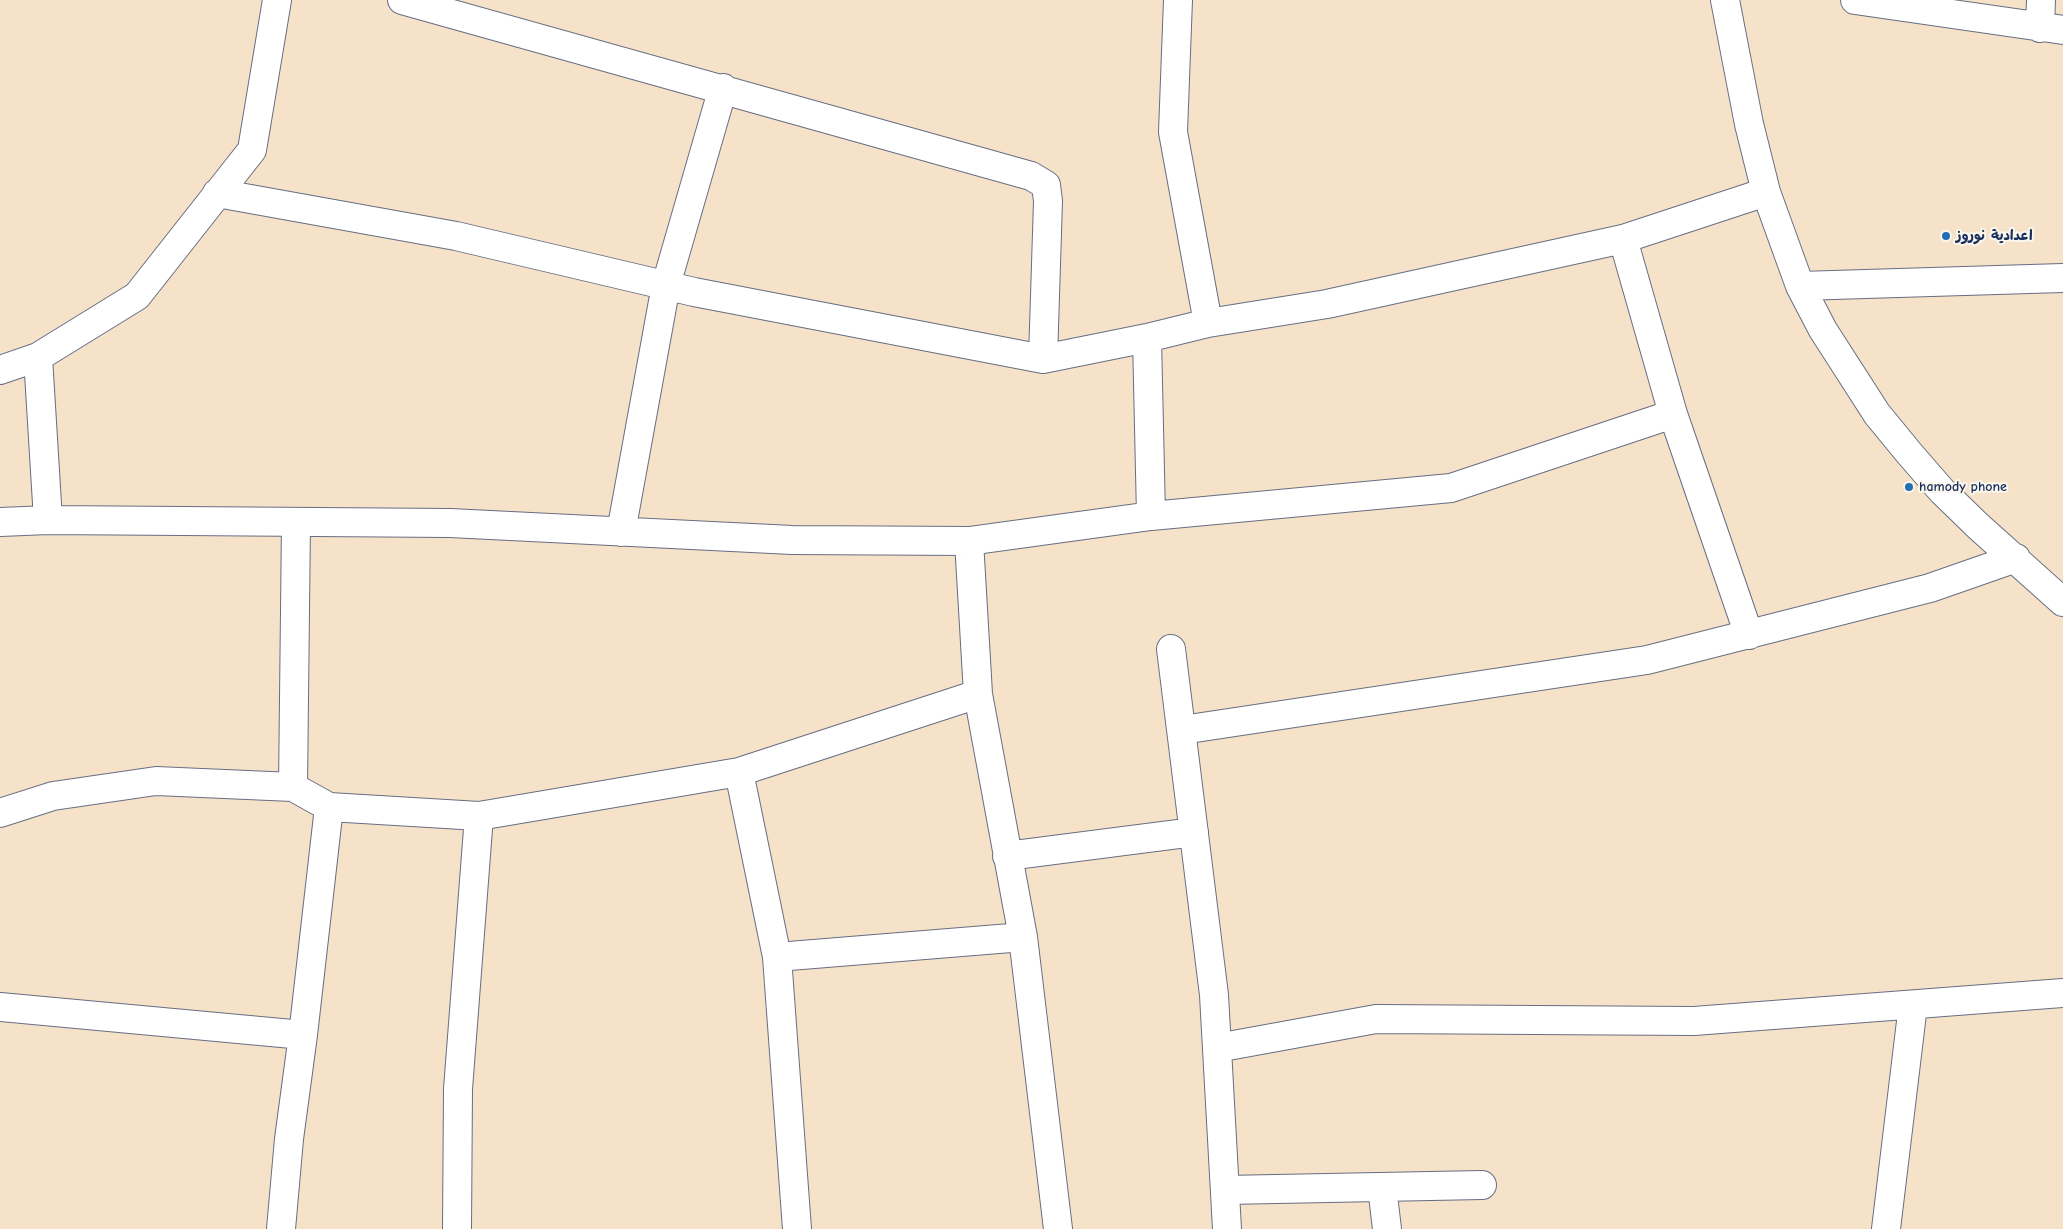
<!DOCTYPE html>
<meta charset="utf-8">
<style>
body{margin:0}
canvas{display:block;background:#f5e2c8}
</style>
<canvas width="2063" height="1229"></canvas>
<script>
const context = document.querySelector('canvas').getContext('2d');
context.lineJoin = 'round';
function toPath(rows) {
  const path = new Path2D();
  for (const r of rows) {
    path.moveTo(r[0], r[1]);
    for (let i = 2; i < r.length; i += 2) path.lineTo(r[i], r[i + 1]);
  }
  return path;
}
function stroke(path, color, width, dash) {
  context.strokeStyle = color;
  context.lineWidth = width;
  context.lineCap = dash ? 'butt' : 'round';
  context.setLineDash(dash || []);
  context.stroke(path);
}
function label(font, color, halo, rows, align = 'center') {
  context.font = font + ' "Comic Neue","Playpen Sans Arabic",sans-serif';
  context.lineWidth = 4;
  context.setLineDash([]);
  context.textBaseline = 'middle';
  context.strokeStyle = halo;
  context.fillStyle = color;
  for (const [text, x, y, turn = 0] of rows) {
    context.save();
    context.translate(x, y);
    context.rotate((+turn || 0) * Math.PI / 180);
    context.textAlign = isNaN(turn) ? turn : align;
    if (halo) context.strokeText(text, 0, 0);
    context.fillText(text, 0, 0);
    context.restore();
  }
}
const minor = toPath([
 [402,0,1031,176,1046,185,1048,201,1043,359],
 [1178,0,1173,132,1208,323],
 [1725,0,1749,124,1766,192,1800,286,1823,330,1877,414,1909,453,1942,491,1978,526,2063,602],
 [1855,0,2063,30],
 [2040,28,2041,0],
 [217,193,456,236,694,292,1043,359,1147,338,1208,323,1327,304,1623,239,1766,192],
 [1623,239,1673,414,1749,635],
 [1800,286,2063,278],
 [1147,338,1151,516],
 [38,357,48,520],
 [0,370,38,357,137,296,252,150,277,0],
 [0,522,48,520,450,523,792,540,969,541,1151,516,1451,488,1673,414],
 [621,532,666,285,723,88],
 [969,541,978,694,1023,937,1058,1229],
 [1171,649,1214,995,1227,1229],
 [1182,730,1647,660,1930,588,2016,558],
 [739,772,777,957,797,1229],
 [293,787,296,522],
 [0,813,53,796,156,781,293,787,329,807,479,816,739,772,978,694],
 [1007,856,1194,832],
 [777,957,1023,937],
 [0,1007,303,1035],
 [1217,1048,1376,1019,1694,1021,2063,993],
 [1382,1187,1387,1229],
 [1225,1190,1482,1185],
 [281,1229,289,1139,303,1035,329,807],
 [457,1229,458,1089,479,816],
 [1886,1229,1913,1005]
]);
const markers = [
 [1946,236,5,"#1f6fb2"],
 [1909,487,5,"#1f6fb2"]
];
const poiNames = [
 ["اعدادية نوروز",1956,236],
 ["hamody phone",1919,487]
];
stroke(minor, '#676e83', 30);
stroke(minor, '#fff', 28);
for (const [x, y, r, color] of markers) {
  const dot = new Path2D();
  dot.arc(x, y, r, 0, 2 * Math.PI);
  context.fillStyle = color;
  context.fill(dot);
  stroke(dot, '#fbf7ec', 2);
}
label('bold 14px', '#1b2f5e', '#fbf7ec', poiNames, 'left');
</script>
